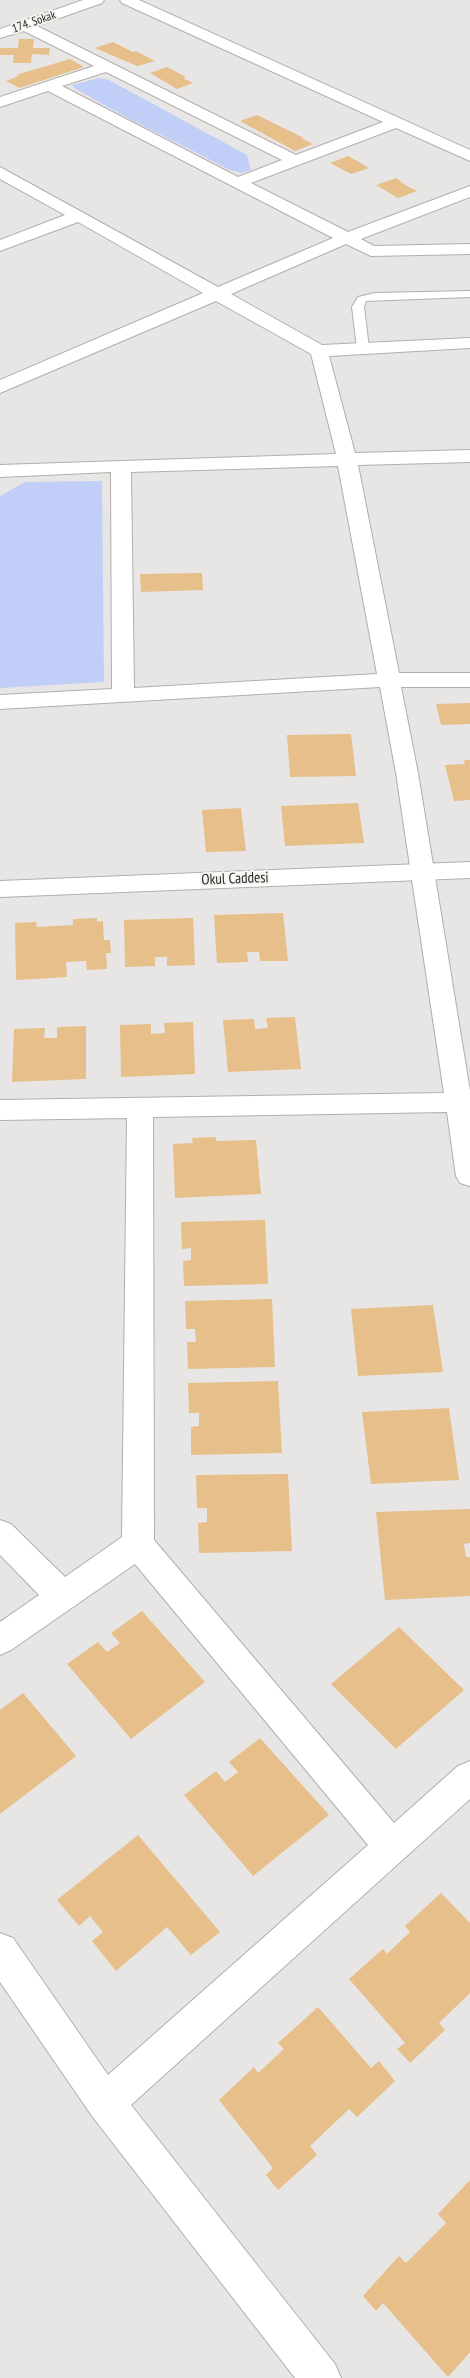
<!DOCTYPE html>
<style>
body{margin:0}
canvas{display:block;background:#e8e6e4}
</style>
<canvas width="470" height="2378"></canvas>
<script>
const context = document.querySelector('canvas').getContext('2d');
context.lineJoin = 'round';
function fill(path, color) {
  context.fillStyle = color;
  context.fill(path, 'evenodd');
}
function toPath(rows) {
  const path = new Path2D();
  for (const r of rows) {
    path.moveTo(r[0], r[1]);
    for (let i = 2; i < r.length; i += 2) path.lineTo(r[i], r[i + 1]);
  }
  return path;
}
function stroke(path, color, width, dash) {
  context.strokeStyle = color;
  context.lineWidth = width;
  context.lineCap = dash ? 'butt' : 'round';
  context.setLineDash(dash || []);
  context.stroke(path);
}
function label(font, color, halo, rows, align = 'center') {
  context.font = font + ' "PT Sans Narrow",sans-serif';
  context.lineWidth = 4;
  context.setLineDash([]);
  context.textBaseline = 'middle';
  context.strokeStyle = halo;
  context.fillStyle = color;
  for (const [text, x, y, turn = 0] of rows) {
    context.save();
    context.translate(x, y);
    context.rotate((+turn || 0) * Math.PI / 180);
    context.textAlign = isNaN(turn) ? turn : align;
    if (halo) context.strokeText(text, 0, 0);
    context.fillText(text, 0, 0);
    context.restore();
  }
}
const green = toPath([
 [99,78,109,80,247,155,251,170,241,173,230,170,124,116,74,88,72,85],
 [102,481,104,682,0,688,0,496,25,482]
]);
const building = toPath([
 [19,39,34,39,33,48,50,48,49,55,32,54,31,63,13,63,14,55,0,55,0,48,18,48],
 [113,42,133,52,136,51,155,61,137,66,95,48],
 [70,59,84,67,19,88,6,81,19,76,16,75],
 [167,67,186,77,183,78,193,83,177,89,150,73],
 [257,115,304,138,301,138,313,144,295,151,240,121],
 [348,156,359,162,369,168,351,174,330,163],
 [396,178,405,185,417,191,398,198,376,185],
 [202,573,203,590,141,592,140,574],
 [470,703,470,724,441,725,436,704],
 [351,734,356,776,290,777,287,735],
 [464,760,470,760,470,800,454,801,445,765,465,764],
 [358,803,364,843,285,846,281,806],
 [241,808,246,851,206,852,202,810],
 [283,913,288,961,260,961,259,952,247,952,248,962,217,963,214,915],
 [97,918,97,922,103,921,104,940,110,940,111,953,106,953,107,969,87,970,86,961,66,962,67,977,16,980,15,923,36,922,37,927,73,925,73,919],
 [193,918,195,965,167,966,167,957,155,957,155,966,125,967,124,920],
 [295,1017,301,1069,228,1072,223,1020,254,1019,255,1029,268,1028,266,1018],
 [193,1022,195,1074,121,1077,120,1025,151,1024,151,1034,165,1033,164,1023],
 [86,1026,86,1079,12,1082,14,1029,45,1028,44,1038,57,1038,57,1027],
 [216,1137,216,1141,256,1140,261,1194,175,1198,173,1144,193,1143,192,1138],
 [265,1220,268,1284,184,1286,183,1261,191,1260,191,1248,182,1249,181,1222],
 [272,1299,275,1367,188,1369,187,1342,196,1342,195,1329,186,1329,185,1301],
 [433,1305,443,1372,358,1376,351,1309],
 [278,1381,282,1453,191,1455,191,1427,199,1426,199,1413,189,1413,188,1383],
 [449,1408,459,1480,371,1484,362,1412],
 [288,1474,292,1551,199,1553,198,1523,207,1522,207,1508,197,1508,196,1475],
 [470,1509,470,1543,464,1544,466,1557,470,1557,470,1596,385,1600,376,1512],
 [142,1611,205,1682,131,1739,67,1664,98,1642,107,1652,120,1643,111,1633],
 [399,1627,464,1690,396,1749,331,1684],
 [23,1693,76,1756,0,1814,0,1710],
 [260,1738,329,1815,253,1876,184,1795,216,1771,225,1782,238,1772,229,1762],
 [138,1835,220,1932,191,1955,167,1927,116,1971,92,1941,103,1932,90,1916,79,1926,57,1900],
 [441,1893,470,1923,470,1993,439,2023,445,2030,410,2063,397,2049,405,2043,349,1979,383,1949,387,1954,410,1932,405,1926],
 [318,2007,371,2068,379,2061,395,2081,357,2117,349,2109,310,2146,317,2155,278,2190,266,2175,273,2168,219,2100,254,2067,258,2073,284,2049,278,2043],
 [470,2180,470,2352,448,2377,383,2303,376,2311,363,2296,399,2256,406,2263,446,2223,438,2214]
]);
const lane = toPath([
 [470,291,470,297,366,301,364,307,369,348,363,351,357,348,352,307,358,297,375,293,470,291]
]);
const street = toPath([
 [83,0,104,0,102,3,37,26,296,155,383,122,122,3,120,0,139,0,470,150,470,161,396,128,251,183,348,232,470,186,470,197,361,239,374,246,470,244,470,254,371,256,346,244,231,294,322,345,470,338,470,348,329,356,355,453,470,450,470,462,358,465,399,673,470,673,470,687,401,687,418,773,470,1091,470,1186,460,1183,456,1176,447,1112,153,1117,154,1540,394,1823,458,1766,470,1761,470,1799,131,2105,335,2364,341,2378,295,2378,92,2116,0,1982,0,1933,13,1938,108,2075,368,1845,135,1564,11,1650,0,1655,0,1622,39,1595,0,1555,0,1520,11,1524,65,1577,122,1537,127,1118,0,1120,0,1100,444,1093,396,773,380,687,0,709,0,695,112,689,111,472,0,477,0,465,336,454,311,354,216,301,0,393,0,380,203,293,78,222,0,251,0,240,65,215,0,179,0,167,218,287,333,238,48,91,0,107,0,97,94,66,24,31,0,38,0,29,83,0],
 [106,72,282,160,238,177,62,86,106,72],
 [338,466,377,674,134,688,131,472,338,466]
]);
const secondary = toPath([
 [470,862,470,878,0,897,0,881,470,862]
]);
const farStreetnames = [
 ["174. Sokak",34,22,-19]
];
const streetNames = [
 ["Okul Caddesi",235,879,-2]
];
fill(green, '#c1cef7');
fill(building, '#e6bf8a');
stroke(lane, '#b1afac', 2);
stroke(street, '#b1afac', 2);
stroke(secondary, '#b1afac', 2);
fill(lane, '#fff');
fill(street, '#fff');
fill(secondary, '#fff');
label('12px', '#2b2a29', '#f6f4f1', farStreetnames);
label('15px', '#2b2a29', '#f6f4f1', streetNames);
</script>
